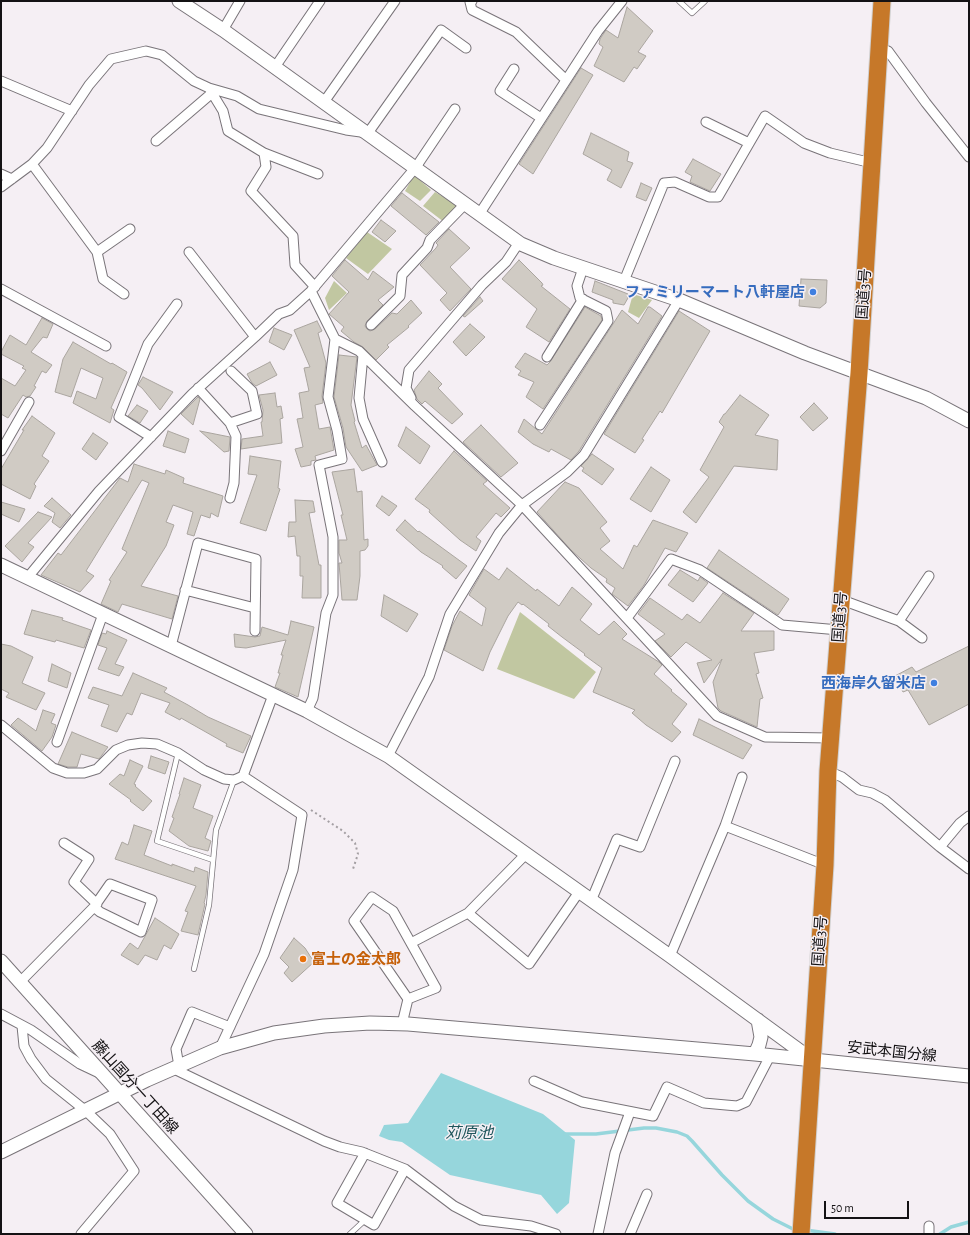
<!DOCTYPE html>
<meta charset="utf-8">
<style>
body{margin:0}
#map{position:relative;width:970px;height:1235px;overflow:hidden;background:#f5eff4;font-family:"Alegreya Sans",sans-serif}
canvas{display:block}
.frame{position:absolute;inset:0;border:2px solid #141214;pointer-events:none}
.scale{position:absolute;left:824px;top:1201px;width:85px;height:18px;box-sizing:border-box;border:2px solid #141214;border-top:0;padding-left:5px;font-size:12px;line-height:14px;white-space:nowrap;color:#141214;-webkit-text-stroke:3px #f5eff4;paint-order:stroke}
</style>
<div id="map">
<canvas width="970" height="1235"></canvas>
<div class="frame"></div>
<div class="scale">50 m</div>
</div>
<script>
const context = document.querySelector('canvas').getContext('2d');
context.lineJoin = 'round';
function fill(path, color) {
  context.fillStyle = color;
  context.fill(path, 'evenodd');
}
function toPath(rows) {
  const path = new Path2D();
  for (const r of rows) {
    path.moveTo(r[0], r[1]);
    for (let i = 2; i < r.length; i += 2) path.lineTo(r[i], r[i + 1]);
  }
  return path;
}
function stroke(path, color, width, dash) {
  context.strokeStyle = color;
  context.lineWidth = width;
  context.lineCap = dash ? 'butt' : 'round';
  context.setLineDash(dash || []);
  context.stroke(path);
}
function label(font, color, halo, rows, align = 'center') {
  context.font = font + ' "Alegreya Sans","Noto Sans JP",sans-serif';
  context.lineWidth = 3;
  context.setLineDash([]);
  context.textBaseline = 'middle';
  context.strokeStyle = halo;
  context.fillStyle = color;
  for (const [text, x, y, turn = 0] of rows) {
    context.save();
    context.translate(x, y);
    context.rotate((+turn || 0) * Math.PI / 180);
    context.textAlign = isNaN(turn) ? turn : align;
    if (halo) context.strokeText(text, 0, 0);
    context.fillText(text, 0, 0);
    context.restore();
  }
}
const green = toPath([
 [414,175,431,190,420,201,405,191],
 [435,192,459,206,444,222,423,206],
 [367,232,392,249,368,274,346,258],
 [334,281,347,293,329,310,325,298],
 [633,294,652,300,639,318,628,312],
 [520,612,596,672,574,699,497,669]
]);
const water = toPath([
 [441,1073,543,1114,575,1140,569,1203,557,1214,541,1195,450,1175,402,1142,389,1140,379,1136,384,1125,408,1123]
]);
const stream = toPath([
 [565,1134,596,1134,644,1128,656,1128,677,1132,687,1136,692,1141,722,1175,748,1201,773,1219,793,1229,797,1229],
 [805,1230,835,1234],
 [940,1234,951,1227,969,1222]
]);
const building = toPath([
 [627,7,653,31,638,52,646,56,637,69,634,67,624,82,594,66,603,47,599,44,600,39,606,30,618,38,627,7],
 [581,68,593,75,533,174,519,164,581,68],
 [591,133,629,152,627,161,633,163,621,188,607,180,612,170,583,154,591,133],
 [693,159,721,174,710,191,690,182,692,176,685,172,693,159],
 [641,183,652,188,646,201,636,197,641,183],
 [402,193,439,222,426,235,391,206,402,193],
 [381,220,396,231,385,242,372,232,381,220],
 [449,229,470,248,450,267,471,289,450,311,440,300,447,293,420,265,436,248,438,245,436,243,449,229],
 [345,260,368,280,373,271,394,287,378,300,383,305,367,321,365,326,367,329,370,331,375,329,392,313,397,314,411,300,422,313,408,326,409,327,387,345,389,347,376,360,363,347,354,342,341,331,344,327,329,314,349,292,332,276,345,260],
 [519,260,542,283,543,285,541,286,570,309,549,342,526,327,537,309,502,279,519,260],
 [801,279,827,280,826,303,820,308,799,306,801,279],
 [595,281,628,294,627,297,628,298,624,305,613,303,613,300,592,292,595,281],
 [480,297,483,301,465,317,463,316,480,297],
 [585,307,601,316,602,320,543,409,526,397,534,382,518,375,521,371,515,367,525,353,547,365,550,362,585,307],
 [648,307,650,307,662,316,579,451,571,460,551,449,549,452,533,444,518,432,524,419,542,434,622,310,638,324,648,307],
 [679,311,710,331,662,413,660,411,642,439,644,440,635,453,604,434,679,311],
 [42,318,53,324,47,338,43,337,31,352,52,365,46,373,42,371,34,386,36,387,30,396,26,397,23,395,8,418,1,414,1,378,15,386,26,370,22,368,24,366,1,354,1,352,10,335,26,345,42,318],
 [317,321,322,331,318,333,326,363,322,396,323,403,315,405,319,429,330,427,334,450,315,456,316,460,311,461,311,465,301,467,295,449,303,447,297,419,303,418,299,393,309,391,304,368,310,367,294,330,317,321],
 [470,324,485,337,466,356,453,342,470,324],
 [274,328,292,335,284,350,269,342,274,328],
 [73,342,111,364,112,363,127,372,111,408,114,410,110,423,73,403,77,391,96,399,103,378,81,368,71,397,55,392,63,359,73,342],
 [339,355,357,357,351,405,355,421,354,422,362,448,366,445,377,465,362,471,346,447,343,428,334,397,339,355],
 [270,362,277,375,256,386,252,383,247,374,270,362],
 [429,371,442,384,438,388,463,414,452,424,425,401,422,404,417,399,414,390,429,371],
 [143,377,173,392,160,410,142,388,138,385,143,377],
 [275,393,277,407,281,406,283,418,280,419,282,443,241,449,242,439,263,436,261,422,262,422,263,410,259,395,275,393],
 [740,395,769,415,755,435,778,440,777,470,734,466,696,523,683,512,709,477,700,470,724,427,719,422,724,414,725,414,740,395],
 [198,397,200,399,193,425,181,414,198,397],
 [814,403,828,418,813,431,800,417,814,403],
 [137,405,148,411,140,423,128,416,137,405],
 [32,416,55,433,42,456,49,461,34,484,36,486,30,499,1,484,1,469,24,430,22,430,32,416],
 [481,425,518,463,501,477,463,442,481,425],
 [406,427,430,446,420,464,398,446,406,427],
 [168,431,189,439,185,453,163,446,168,431],
 [200,431,230,437,229,451,224,452,200,431],
 [93,433,108,443,96,460,82,449,93,433],
 [454,451,487,481,483,484,510,508,501,517,496,513,476,537,481,541,476,551,460,540,429,512,430,510,415,499,454,451],
 [592,454,614,469,602,485,582,471,584,468,581,466,592,454],
 [250,456,281,461,278,488,280,489,266,531,240,523,257,475,248,474,250,456],
 [134,464,165,474,166,470,184,478,183,483,223,496,218,517,211,513,210,518,201,515,194,536,187,534,193,512,173,505,166,522,174,525,166,546,141,586,178,596,172,619,122,604,118,612,101,604,111,581,109,580,127,552,122,549,149,483,142,480,86,571,94,576,80,592,41,575,58,553,61,555,120,478,128,482,134,464],
 [651,467,670,480,651,512,630,499,651,467],
 [354,469,357,492,362,491,364,540,368,539,368,546,365,550,360,551,360,576,357,600,342,600,339,563,342,563,339,553,339,540,347,540,341,515,343,515,332,472,354,469],
 [565,482,579,488,607,522,600,528,610,541,600,549,623,569,634,545,637,547,653,520,688,533,676,552,665,548,644,585,628,606,612,594,615,588,606,582,607,579,591,568,571,550,537,512,565,482],
 [382,496,397,506,389,516,376,506,382,496],
 [52,498,71,515,60,528,52,522,55,513,44,506,52,498],
 [295,500,313,501,315,512,309,513,319,565,321,565,321,598,302,598,303,576,300,576,300,556,297,556,295,536,288,537,289,522,296,522,295,500],
 [1,502,25,509,19,522,1,514,1,502],
 [38,512,52,517,28,543,34,547,22,562,5,546,38,512],
 [405,520,418,532,419,531,467,566,456,579,442,567,443,566,421,552,396,530,405,520],
 [719,550,789,599,778,615,707,568,719,550],
 [507,568,536,591,537,589,559,606,572,587,592,604,580,620,599,635,614,621,627,634,622,639,659,662,662,665,654,674,672,690,671,691,687,704,672,724,681,732,672,742,646,725,632,713,635,710,593,692,602,668,584,655,585,654,562,637,548,626,549,624,523,604,522,605,518,602,508,616,490,652,483,671,444,650,452,626,460,611,482,626,486,608,469,595,484,569,499,580,507,568],
 [680,570,698,581,700,577,708,583,693,602,668,585,680,570],
 [723,593,754,613,741,631,774,631,774,650,754,653,759,673,756,674,763,698,760,699,757,727,721,711,718,708,713,682,722,659,704,683,697,663,712,660,686,642,671,657,655,641,665,634,638,614,650,598,682,620,687,614,700,623,723,593],
 [384,595,418,614,407,632,381,616,384,595],
 [32,610,63,618,62,620,91,630,84,648,56,640,55,642,24,634,32,610],
 [291,621,314,627,298,697,275,687,280,673,278,673,283,655,281,655,286,640,246,648,235,647,234,634,255,637,260,636,262,627,288,635,291,621],
 [107,631,127,640,115,664,124,667,119,676,98,669,107,648,98,645,102,633,106,634,107,631],
 [1,644,11,646,33,657,22,683,45,693,36,710,6,697,9,693,1,689,1,644],
 [969,646,969,704,929,725,908,690,903,692,895,676,912,667,916,672,969,646],
 [52,664,71,673,67,688,48,681,52,664],
 [133,673,167,688,164,692,188,705,208,717,251,736,243,753,226,746,227,744,181,718,180,720,165,712,170,703,141,693,132,715,127,713,117,732,101,726,109,705,88,698,93,687,122,696,133,673],
 [43,710,55,714,51,723,56,725,52,737,42,751,11,725,18,718,36,731,43,710],
 [699,719,715,727,752,745,743,759,693,735,699,719],
 [72,732,108,747,99,759,81,754,77,767,68,767,58,764,72,732],
 [151,756,169,762,165,774,148,768,151,756],
 [130,760,143,766,134,784,136,785,135,786,152,801,143,811,130,801,131,800,109,784,120,774,124,776,130,760],
 [184,778,201,785,193,808,213,816,205,838,211,841,208,851,189,846,169,831,174,818,172,817,180,794,179,794,184,778],
 [134,825,152,831,144,855,172,866,172,864,194,872,195,867,208,872,206,895,204,903,205,904,198,935,181,931,188,912,185,911,196,886,115,859,122,842,128,845,134,825],
 [155,918,179,934,171,949,164,945,157,960,145,955,138,965,121,955,130,943,138,949,155,918],
 [294,938,305,948,314,962,292,982,284,973,289,967,280,958,294,938]
]);
const path = toPath([
 [311,810,343,831,355,843,358,854,353,869]
]);
const lane = toPath([
 [679,1,692,13,705,1],
 [178,753,157,841,213,860],
 [194,969,209,905,216,830,234,780],
 [350,1234,365,1220]
]);
const street = toPath([
 [472,1,470,2,472,10,516,32,566,80],
 [223,30,240,1],
 [879,47,888,51,926,103,969,157],
 [275,67,320,1],
 [514,69,500,91,541,118],
 [1,81,72,111],
 [209,88,223,111,228,131,264,153,266,167,251,191,293,236,295,265,315,287],
 [324,102,395,1],
 [706,122,749,143],
 [156,141,212,93],
 [264,153,318,174],
 [32,164,97,252,103,279,124,294],
 [1,174,12,179],
 [1,187,32,164,47,148,89,85,111,59,146,51,162,55,194,81,209,88,237,96,259,109,346,130,368,133,441,30,466,48],
 [480,213,598,31,622,1],
 [97,252,130,229],
 [189,252,255,337],
 [624,281,664,183,675,182,709,197,718,197,765,116,804,143,830,153,872,163],
 [1,289,106,346],
 [311,291,335,339,359,351,415,406,522,505,717,716,765,737,831,738],
 [371,325,400,296,402,275,427,248,430,240,466,203],
 [363,355,359,398,363,419,382,462],
 [547,357,583,299],
 [198,388,230,423,236,436,234,483,230,498],
 [411,398,406,388,409,370,482,285,506,262,518,244,521,244],
 [230,423,257,414,252,391,231,371],
 [540,425,608,321,606,311,580,298,577,286,583,268],
 [151,437,119,417,148,344,177,304],
 [1,451,29,402],
 [28,577,99,491,192,394,255,337,279,314,290,310,311,291,416,167,455,109],
 [185,590,255,608],
 [842,600,899,621,929,576],
 [627,618,671,559,700,570,782,625,839,630],
 [899,621,922,638],
 [171,646,198,543,256,559,255,631],
 [307,711,313,698,326,613,333,595,333,537,319,465,342,459,337,430,328,397,335,339],
 [1,725,53,768,67,773,84,773,97,769,116,750,128,745,142,743,157,744,178,753,204,770,224,779,234,780,243,776],
 [57,742,103,614],
 [388,756,429,677,450,614,499,533,522,505,567,472,584,455,679,300],
 [828,771,842,777,859,790,872,793,885,800,940,847,969,869],
 [725,826,825,865],
 [64,843,89,859,74,882,97,904],
 [940,847,960,823,969,816],
 [591,901,617,839,640,847,675,761],
 [468,913,529,964,579,892],
 [411,943,468,913,526,854],
 [670,956,725,826,742,777],
 [20,982,94,907,110,884,152,900,141,932,100,912,94,907],
 [1,1014,31,1030,80,1064,99,1073],
 [402,1024,408,999,354,921,372,897,393,911,436,988,408,999],
 [22,1026,24,1046,31,1059,46,1079,86,1111,110,1134,134,1171,81,1234],
 [220,1048,264,954,293,870,302,815,243,776,273,695],
 [179,1066,176,1049,192,1012,230,1027],
 [174,1069,324,1141,340,1147,362,1152,405,1169,454,1206,481,1220,531,1226,556,1234],
 [534,1081,582,1102,653,1116,667,1087,704,1103,737,1106,746,1102,770,1056],
 [365,1153,337,1203,374,1225,405,1169],
 [598,1234,615,1153,630,1112],
 [630,1234,647,1194],
 [929,1234,929,1226]
]);
const secondary = toPath([
 [179,1,223,30,521,244,554,258,679,300,805,353,926,398,969,421],
 [1,565,307,711,388,756,670,956,811,1059],
 [1,961,246,1234],
 [755,1054,759,1045,761,1037,758,1020],
 [1,1152,147,1080,220,1048,274,1033,324,1026,370,1023,408,1024,755,1054,969,1076]
]);
const highway = toPath([
 [801,1234,825,865,828,771,859,373,882,1]
]);
const markers = [
 [813,292,4,"#3f7fe0"],
 [934,683,4,"#3f7fe0"],
 [303,959,4,"#e8710a"]
];
const shopNames = [
 ["ファミリーマート八軒屋店",805,292],
 ["西海岸久留米店",926,683]
];
const streetNames = [
 ["国道3号",864,294,-86],
 ["国道3号",840,617,-86],
 ["国道3号",820,941,-86],
 ["安武本国分線",892,1052,6],
 ["藤山国分一丁田線",135,1087,48]
];
const foodNames = [
 ["富士の金太郎",311,959]
];
const waterNames = [
 ["苅原池",469,1133]
];
fill(green, '#c1c7a1');
fill(water, '#96d6dc');
stroke(stream, '#96d6dc', 3.5);
fill(building, '#d0cbc4');
stroke(building, '#aaa59f', 1);
stroke(lane, '#797479', 6);
stroke(street, '#797479', 11);
stroke(secondary, '#797479', 15);
stroke(highway, '#d0d0d0', 19);
stroke(path, '#a49fa3', 2, [2, 3]);
stroke(lane, '#fff', 4.5);
stroke(street, '#fff', 9);
stroke(secondary, '#fff', 13);
stroke(highway, '#c67829', 17);
for (const [x, y, r, color] of markers) {
  const dot = new Path2D();
  dot.arc(x, y, r, 0, 2 * Math.PI);
  context.fillStyle = color;
  context.fill(dot);
  stroke(dot, '#f5eff4', 1.5);
}
label('bold 15px', '#366cbe', '#f5eff4', shopNames, 'right');
label('15px', '#141214', '#f5eff4', streetNames);
label('bold 15px', '#c56008', '#f5eff4', foodNames, 'left');
label('italic 16px', '#21575d', '#f5eff4', waterNames);
</script>
